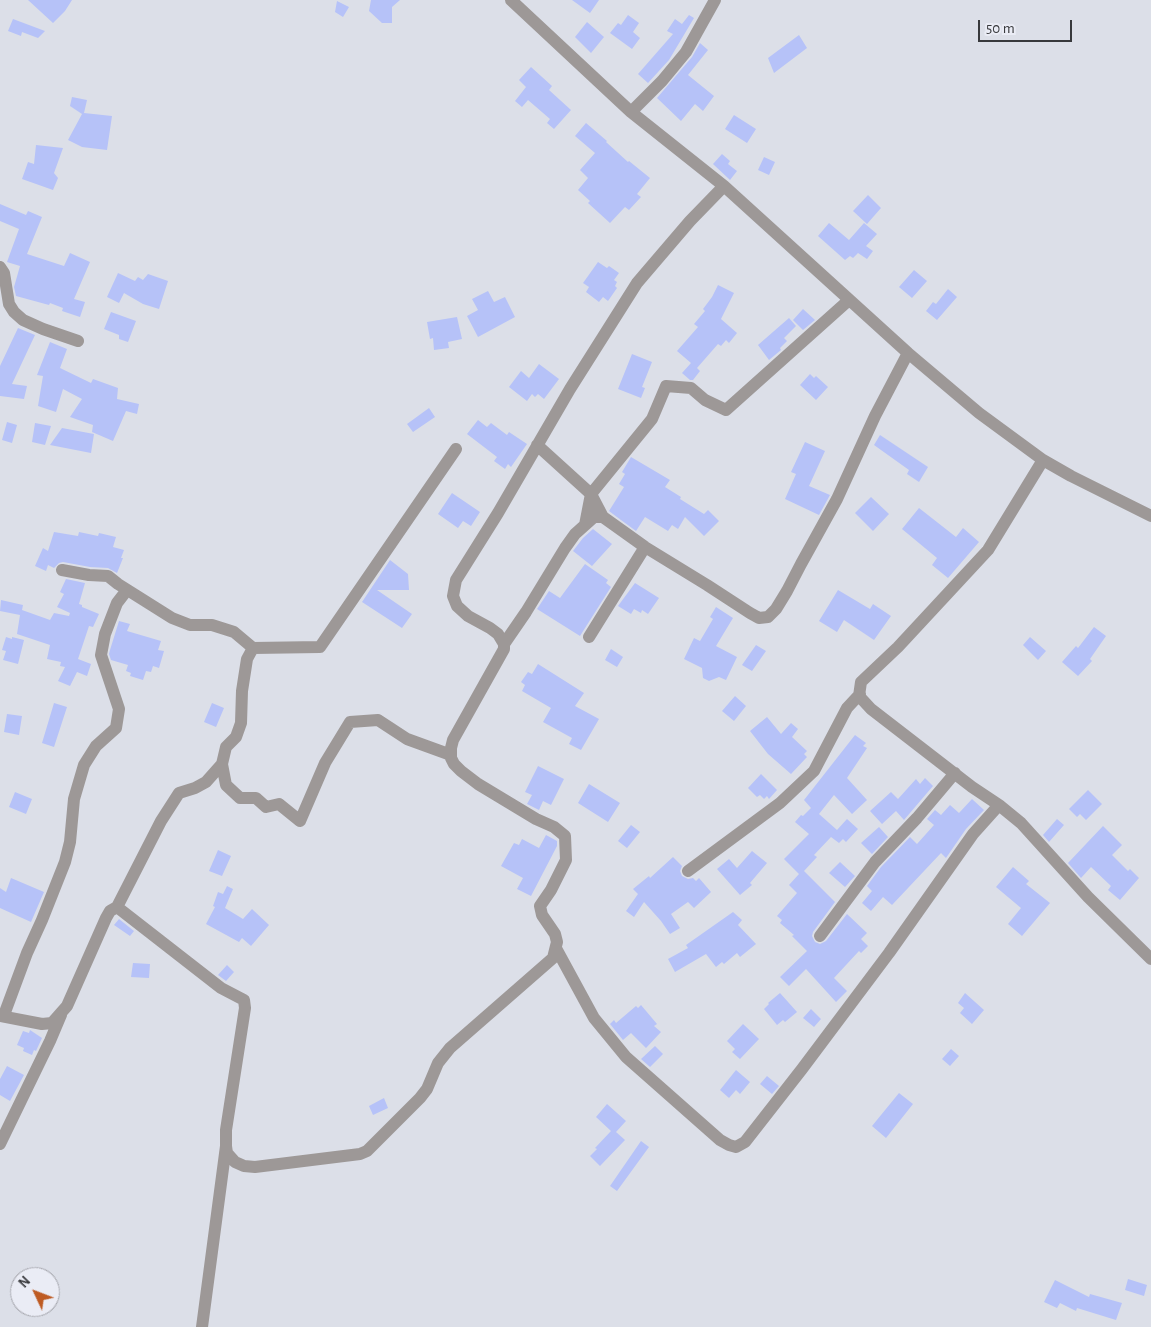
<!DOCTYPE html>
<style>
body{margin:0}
#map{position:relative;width:1151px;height:1327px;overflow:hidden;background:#dcdfe8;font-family:"Alegreya Sans",sans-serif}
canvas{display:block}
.north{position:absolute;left:10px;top:1267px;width:50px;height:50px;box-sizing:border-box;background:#eaecf5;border:1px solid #a3a4ab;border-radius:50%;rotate:313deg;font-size:14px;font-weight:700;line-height:20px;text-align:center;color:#38393c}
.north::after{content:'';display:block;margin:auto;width:18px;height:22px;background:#be5b23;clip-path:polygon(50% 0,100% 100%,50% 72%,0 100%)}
.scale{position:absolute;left:978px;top:20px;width:94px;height:22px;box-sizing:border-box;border:2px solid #38393c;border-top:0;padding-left:6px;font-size:15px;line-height:18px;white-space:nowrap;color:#38393c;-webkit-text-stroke:4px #eaecf5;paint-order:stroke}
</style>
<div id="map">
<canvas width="1151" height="1327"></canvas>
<div class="north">N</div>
<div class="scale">50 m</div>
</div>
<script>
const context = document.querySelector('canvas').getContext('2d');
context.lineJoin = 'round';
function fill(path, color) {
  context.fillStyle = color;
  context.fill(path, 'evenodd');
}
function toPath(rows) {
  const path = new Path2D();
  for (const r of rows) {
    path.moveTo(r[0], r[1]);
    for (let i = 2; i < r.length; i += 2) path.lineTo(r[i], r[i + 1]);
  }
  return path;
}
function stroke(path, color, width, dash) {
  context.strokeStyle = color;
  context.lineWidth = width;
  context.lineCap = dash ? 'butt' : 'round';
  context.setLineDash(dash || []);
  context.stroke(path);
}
const building = toPath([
 [28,0,72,0,65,11,53,23],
 [371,0,400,0,392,7,392,23,382,23,369,11],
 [572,0,599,0,590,13],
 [337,1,349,7,343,17,335,12],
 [628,15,639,23,633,32,640,38,632,49,610,33,618,23,621,25],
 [689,15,694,18,669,60,648,83,638,74,673,34,667,31,675,19,682,24],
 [13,19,45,31,38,38,22,32,21,36,8,31],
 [587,22,604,37,591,53,575,37],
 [799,35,807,48,774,73,768,58],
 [700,43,708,50,688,75,714,96,703,111,695,104,681,121,657,98,692,57],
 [531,67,552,86,549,90,571,110,554,129,547,123,550,119,528,100,522,107,515,101,526,87,519,80],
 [72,97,87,100,84,113,112,116,107,150,82,147,68,140,82,114,70,106],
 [734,115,756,129,747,143,725,129],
 [586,123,607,141,606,142,628,162,629,161,650,178,637,194,641,197,629,210,625,207,610,223,588,203,590,201,578,190,588,178,580,170,595,153,575,136],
 [36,145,63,148,54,173,58,178,53,190,22,179,28,162,34,164],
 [722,154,730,161,728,164,737,171,730,180,713,164],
 [764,157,775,162,769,175,758,170],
 [868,195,881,208,867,224,853,211],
 [0,204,26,215,28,211,42,217,27,254,64,266,70,253,90,262,74,299,85,302,80,317,62,311,63,308,50,303,49,305,16,296,14,287,20,266,7,262,19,229,0,221],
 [829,223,849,240,864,223,877,234,866,246,873,251,867,259,858,253,853,258,850,256,845,260,818,236],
 [598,262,607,268,609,266,619,273,614,280,617,282,615,286,617,288,608,301,603,297,599,302,586,292,589,287,583,283],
 [914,270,927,281,912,298,899,287],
 [118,273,135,281,138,277,143,280,148,274,168,281,159,309,143,304,124,293,119,303,107,297],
 [718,285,734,293,721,319,737,333,729,343,726,340,721,346,718,344,697,368,700,371,693,380,690,380,682,373,691,363,677,351,698,327,694,324,705,311,703,309,712,297],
 [948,289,957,297,937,320,926,311,933,302,936,304],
 [488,291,494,302,505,297,515,317,478,337,467,316,478,310,472,299],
 [803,309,815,320,803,330,793,320],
 [111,312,136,321,128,342,119,339,119,335,104,329],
 [457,317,462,339,448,342,449,348,434,350,433,338,430,339,427,322],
 [789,318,796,326,784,338,787,341,780,348,781,350,769,360,758,345],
 [18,328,35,335,12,384,27,386,24,399,0,396,0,366],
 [50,342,67,349,60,368,91,383,93,379,118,388,117,399,139,404,137,414,126,411,113,441,92,432,93,425,70,417,82,399,63,389,56,412,38,406,43,376,37,375],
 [632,354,652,362,642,387,645,388,641,398,618,389],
 [539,364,559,379,544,399,538,394,535,397,532,394,527,401,509,387,521,371,529,378],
 [810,374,814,378,816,376,828,387,816,400,800,385],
 [429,408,435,417,413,432,407,424],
 [478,420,487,427,491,423,507,435,509,432,527,444,511,467,508,464,505,469,494,461,497,457,467,434],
 [7,422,17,425,12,443,2,440],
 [35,423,51,426,45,445,32,442],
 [62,428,94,434,91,453,50,445],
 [880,435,928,467,919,482,907,474,909,470,874,445],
 [805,442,825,451,809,486,830,495,819,515,785,499,796,474,791,472],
 [631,457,670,480,665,487,681,497,680,499,704,514,708,510,719,521,704,536,685,517,678,529,672,525,668,531,645,517,636,531,621,520,609,511,624,487,619,484,625,474,622,472],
 [452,493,480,512,471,526,463,521,458,528,438,514],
 [871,497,889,514,873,531,855,513],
 [919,508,956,537,963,528,979,542,948,578,932,565,937,558,902,529],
 [593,529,612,544,592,566,573,551,583,538],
 [54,532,78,536,79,532,98,536,99,533,116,537,113,547,124,550,121,558,123,558,117,573,108,568,90,567,63,562,59,563,54,568,48,565,46,571,35,566,43,548,48,551],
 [390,560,408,574,409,590,377,590,412,614,402,628,362,602],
 [585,564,608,580,606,583,611,587,580,636,537,609,549,591,560,598],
 [66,579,85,583,79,604,82,605,82,607,99,614,93,627,89,626,78,659,91,664,87,676,77,672,70,686,58,681,65,667,60,666,61,662,47,659,50,645,17,634,20,615,0,611,1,600,23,605,22,610,50,620,54,613,69,616,70,613,57,607,64,594,60,592],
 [635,583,659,598,648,614,642,610,641,613,634,609,631,614,618,606],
 [838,590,870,609,873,604,891,616,874,640,844,620,837,632,819,621],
 [716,607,733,618,716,646,737,657,726,680,719,677,709,681,703,678,702,668,684,659,694,638,700,641,713,619,710,617],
 [119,621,130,624,127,631,161,641,158,650,164,651,159,668,153,666,151,672,146,671,143,680,130,676,131,673,126,671,128,665,111,660,109,654,110,650],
 [1094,627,1106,636,1090,659,1092,661,1078,676,1062,662,1076,646,1078,648],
 [6,637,12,639,12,637,24,640,18,664,3,660,6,651,2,650],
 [1030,637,1046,651,1038,660,1023,645],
 [756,645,766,651,752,671,742,665],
 [611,649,623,657,617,667,605,660],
 [538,664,584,693,575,706,599,719,581,750,569,744,572,738,543,722,551,708,522,691,525,685,521,682,528,672,532,674],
 [735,696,746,706,734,721,722,711],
 [54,703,67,707,54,747,42,743],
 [212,703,224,708,216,727,204,722],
 [7,714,22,716,19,735,4,732],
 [767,717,781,734,791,723,798,729,792,737,807,751,804,754,807,757,791,774,768,754,750,731],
 [855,735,866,743,863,746,867,748,847,778,867,800,852,814,834,795,819,814,837,830,847,819,858,829,846,842,843,839,839,843,831,837,814,855,817,857,804,871,835,902,813,932,812,936,815,942,820,944,826,941,847,914,867,933,861,939,868,946,861,953,859,951,834,978,847,991,836,1002,806,969,789,986,780,977,807,951,792,936,794,935,780,923,782,920,777,916,797,893,789,885,799,874,784,859,809,834,795,822,801,815,803,816,811,808,804,800],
 [538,766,564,779,551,805,543,801,539,810,527,804,532,795,525,792],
 [761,774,777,790,769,799,767,796,764,799,760,795,757,797,748,788],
 [925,778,933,786,904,820,896,811,882,824,870,811,891,792,898,799,916,779,920,784],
 [589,784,620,803,608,822,578,803],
 [1088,790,1102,804,1086,820,1080,814,1077,817,1069,809],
 [15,792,32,799,26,814,9,807],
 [972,799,984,810,966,829,946,858,941,853,892,905,883,897,871,911,862,903,872,891,867,886,881,867,910,837,917,844,934,825,927,819,935,810,941,815,950,805,959,813],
 [1057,819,1064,825,1049,842,1043,835],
 [631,825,640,832,627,848,618,841],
 [1103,826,1122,845,1112,855,1128,871,1130,869,1139,878,1120,900,1108,890,1111,886,1091,867,1081,878,1068,863],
 [879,827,888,837,872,854,861,843],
 [546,835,557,841,557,846,531,896,517,889,523,878,501,866,514,843,519,845,522,839,539,848],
 [218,850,231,856,222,876,209,871],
 [752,851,767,863,750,883,752,885,740,895,717,869,729,859,737,868],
 [673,857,682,866,680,871,682,876,688,879,693,878,696,881,699,878,711,892,694,908,688,902,671,914,680,928,670,934,661,921,644,902,634,917,626,911,638,894,633,889,649,876,650,878],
 [840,862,855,876,845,887,829,873],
 [1013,867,1029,881,1026,884,1050,903,1022,936,1008,924,1021,908,996,887],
 [11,878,44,892,31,922,0,908,0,888,6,892],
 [227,886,233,889,225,908,243,919,252,909,269,925,251,946,242,938,239,942,206,924,215,907,213,906,218,892,223,894],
 [733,912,742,920,738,925,756,944,740,957,737,953,724,964,722,962,716,967,706,954,675,972,668,959,688,948,686,945],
 [119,919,134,931,130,936,114,925],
 [133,963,150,964,149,978,131,977],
 [227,965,234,972,226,981,218,975],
 [780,993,797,1012,785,1022,783,1020,777,1025,764,1009,769,1004,768,1003],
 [965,993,984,1010,972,1024,960,1013,964,1008,958,1003],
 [641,1005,657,1024,654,1026,661,1032,646,1048,631,1033,623,1040,610,1024,614,1020,616,1023,636,1006,638,1008],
 [811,1009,821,1019,814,1027,803,1018],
 [743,1024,759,1039,740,1059,732,1052,735,1049,727,1041],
 [30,1030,42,1038,36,1051,34,1050,32,1055,23,1051,24,1048,17,1045,23,1031,29,1033],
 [655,1046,663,1054,650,1067,641,1059],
 [951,1049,959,1056,950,1066,942,1059],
 [7,1066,24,1075,10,1101,0,1095,0,1079],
 [736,1070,750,1082,740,1094,736,1090,729,1098,720,1090],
 [767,1076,779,1086,772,1094,760,1084],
 [899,1093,913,1104,886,1138,872,1126],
 [384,1098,388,1108,373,1115,369,1106],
 [607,1104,626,1121,616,1132,625,1140,600,1166,590,1156,597,1149,595,1148,611,1131,596,1117],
 [641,1141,649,1147,617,1191,610,1186],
 [1128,1279,1147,1285,1144,1296,1125,1290],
 [1055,1280,1089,1297,1090,1294,1122,1303,1116,1320,1077,1308,1076,1311,1060,1303,1057,1308,1044,1302]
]);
const minor = toPath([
 [511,0,631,112,724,186,908,353,979,413,1043,460,1071,476,1151,516],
 [631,112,662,81,686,52,715,0],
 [0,267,4,273,9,304,14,312,23,320,43,329,78,341],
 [537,445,591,494,603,517],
 [1043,460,988,550,898,647,861,682,859,696,871,709,972,787,999,805,1021,823,1088,897,1151,959],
 [585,525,591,494,652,419,666,386,691,388,705,400,726,410,849,300],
 [62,570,89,575,108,576,118,584,172,618,190,625,212,625,234,632,253,648,247,659,242,691,241,723,236,737,226,747,222,764,206,782,195,788,179,793,161,821,117,907],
 [589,637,645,547],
 [504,644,526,612,565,548,575,534,594,517,603,517,645,547,707,585,750,613,759,618,768,617,776,609,787,591,801,564,837,499,875,416,908,353],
 [253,648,320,647,456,449],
 [222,764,226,785,240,798,256,798,266,807,279,804,300,821,325,763,350,722,378,720,407,739,451,755],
 [688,871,780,803,814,771,847,708,860,694],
 [820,936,875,862,917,818,955,773],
 [557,950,594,1018,626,1057,720,1140,729,1145,736,1147,745,1142,802,1069,889,953,973,834,999,805],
 [4,1015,27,953,42,920,65,862,70,842,74,799,84,765,96,746,116,728,119,709,101,655,105,634,117,603,127,590],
 [0,1016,42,1024,52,1023,67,1006,106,918,110,911,117,907,221,988,244,1000,245,1008,226,1130,226,1146,227,1153,235,1162,244,1166,255,1167,360,1154,367,1151,420,1098,427,1089,438,1063,450,1048,553,958,557,942,555,934,542,915,540,906,551,890,566,860,565,836,554,827,536,819,478,784,461,771,454,764,451,758,451,748,453,740,504,649,504,644,498,634,490,628,468,616,457,606,453,596,456,580,498,513,570,389,637,283,690,221,724,186],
 [0,1144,50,1041,61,1015],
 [202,1327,226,1146]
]);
fill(building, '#b6c2f8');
stroke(minor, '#9d9897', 12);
</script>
